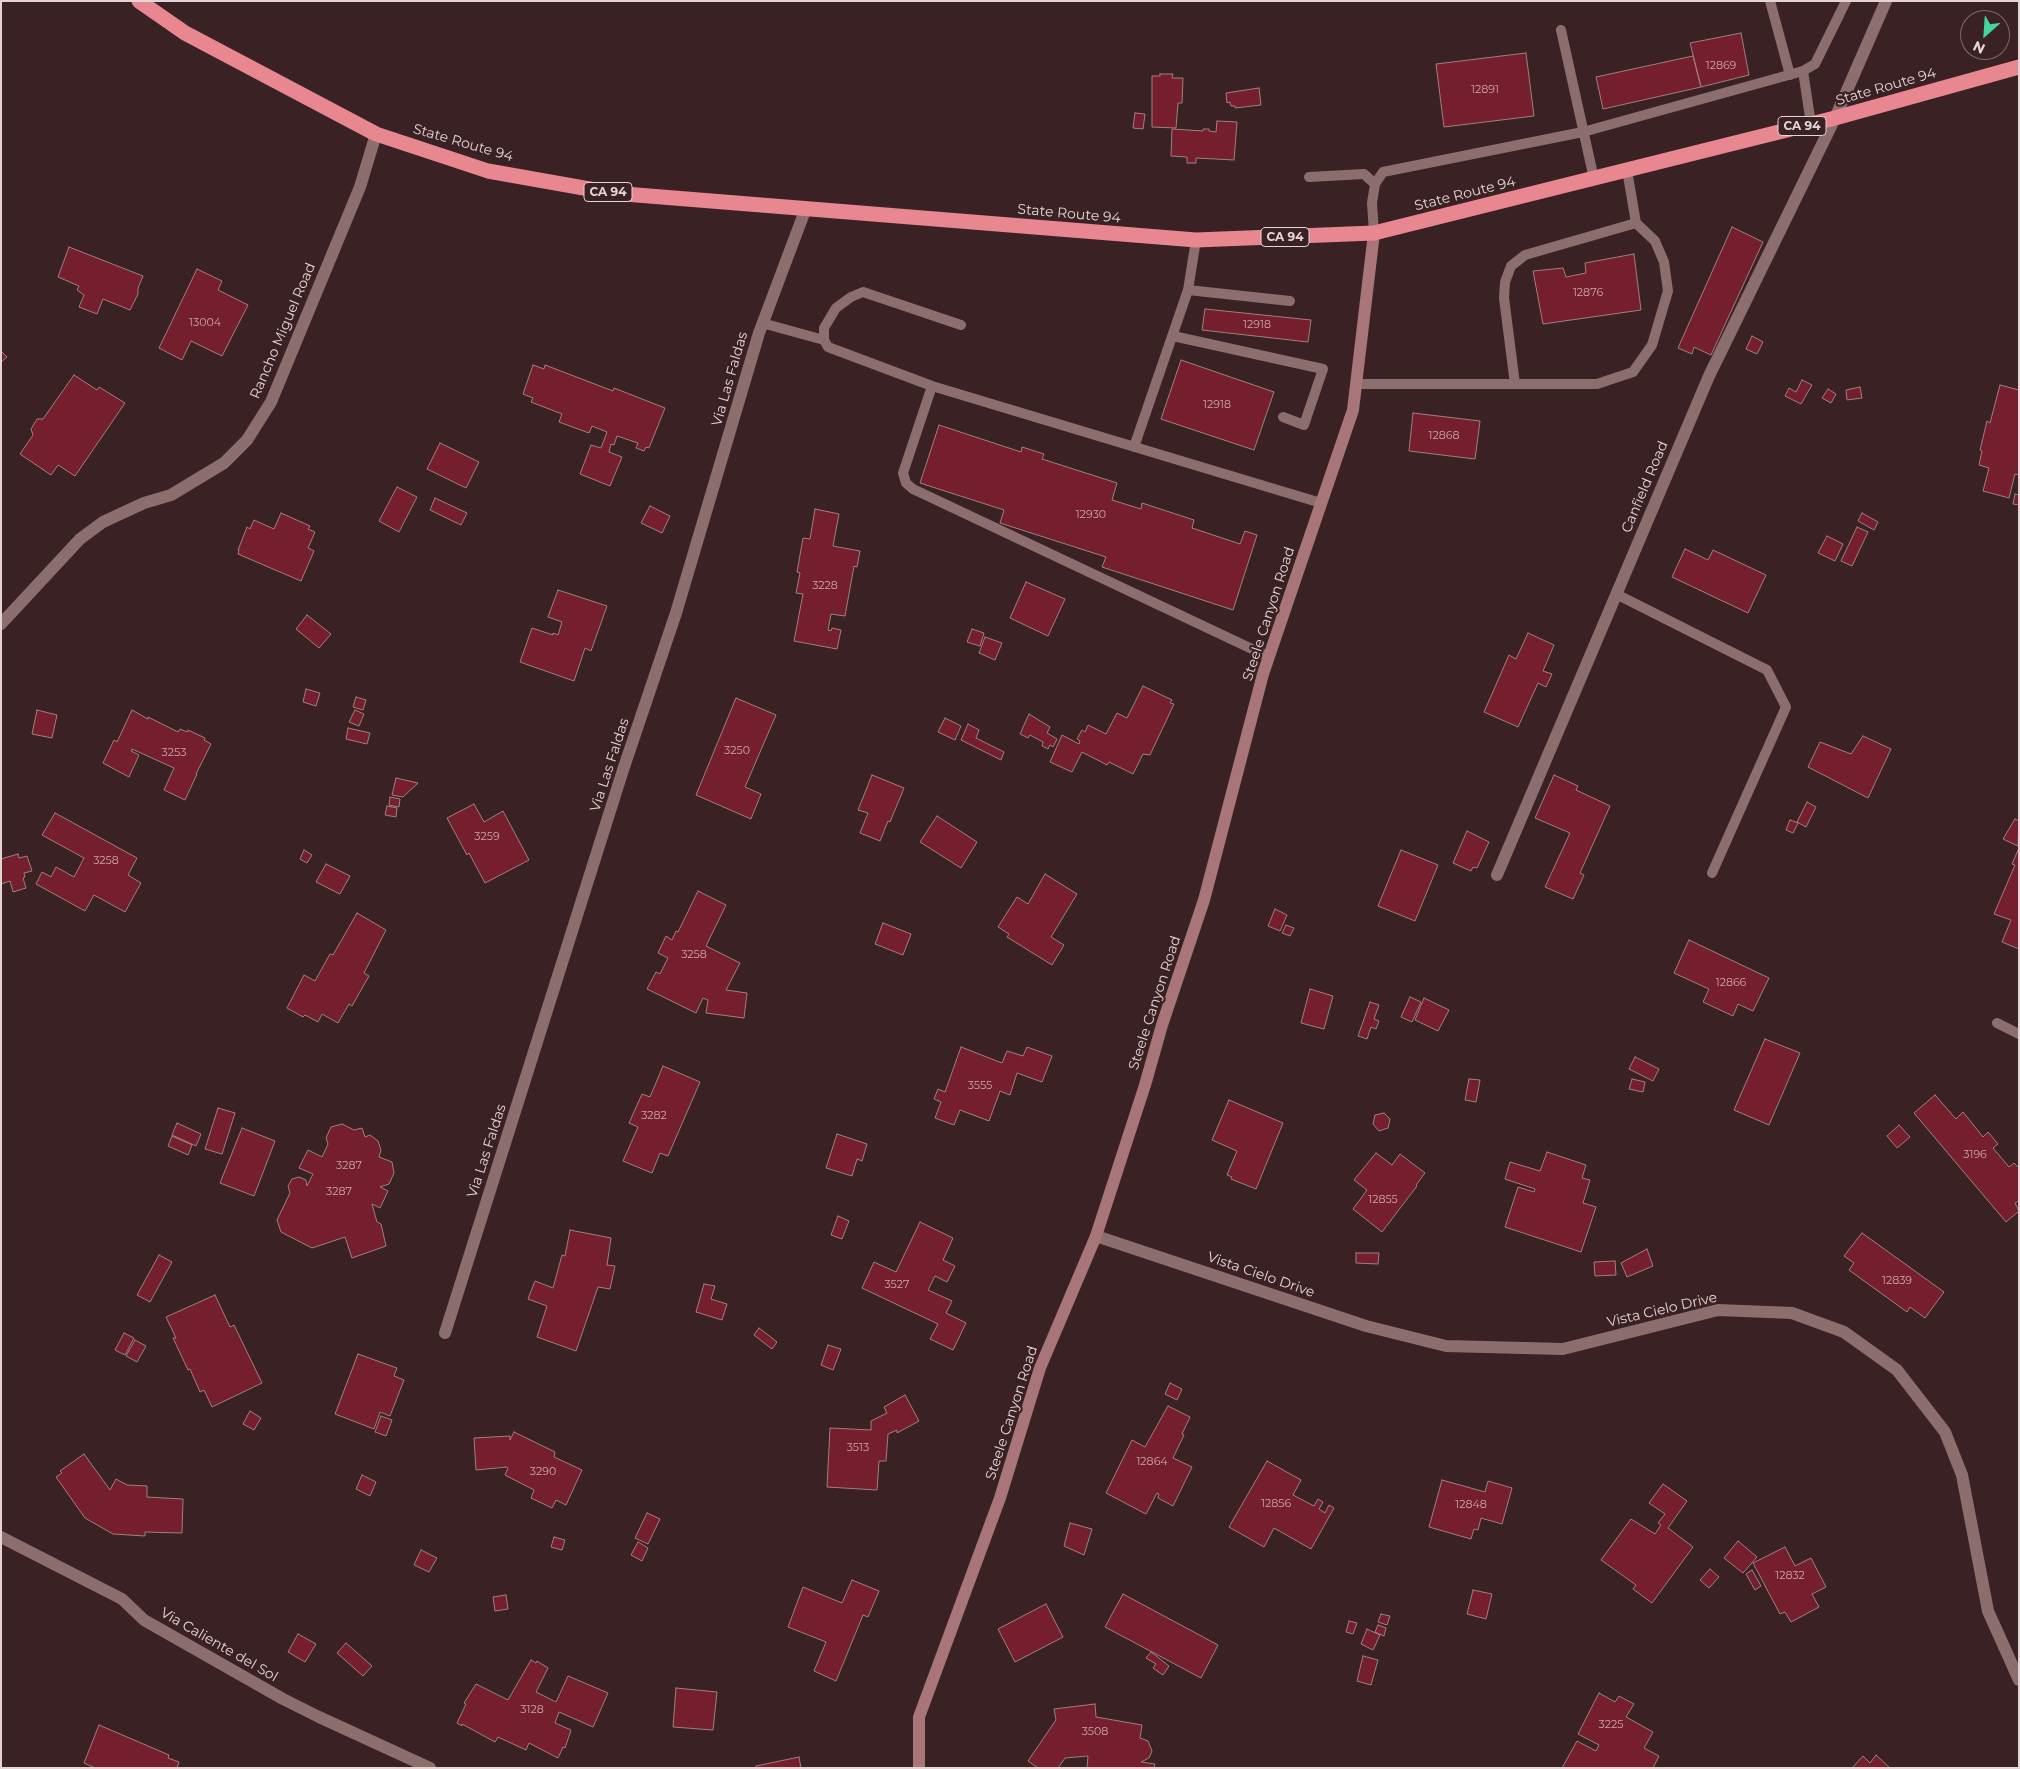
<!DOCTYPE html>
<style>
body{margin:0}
#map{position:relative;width:2020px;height:1769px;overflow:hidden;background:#3a2123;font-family:Montserrat,sans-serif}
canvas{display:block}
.frame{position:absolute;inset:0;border:2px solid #e5d4d4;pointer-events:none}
.north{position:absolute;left:1960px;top:10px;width:50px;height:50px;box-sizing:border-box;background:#3a2123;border:1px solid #7e696a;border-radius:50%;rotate:206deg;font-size:14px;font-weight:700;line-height:20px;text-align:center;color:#e5d4d4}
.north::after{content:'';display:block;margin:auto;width:18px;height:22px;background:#45d49f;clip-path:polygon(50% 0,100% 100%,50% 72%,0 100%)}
</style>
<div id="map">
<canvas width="2020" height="1769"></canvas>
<div class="frame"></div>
<div class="north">N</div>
</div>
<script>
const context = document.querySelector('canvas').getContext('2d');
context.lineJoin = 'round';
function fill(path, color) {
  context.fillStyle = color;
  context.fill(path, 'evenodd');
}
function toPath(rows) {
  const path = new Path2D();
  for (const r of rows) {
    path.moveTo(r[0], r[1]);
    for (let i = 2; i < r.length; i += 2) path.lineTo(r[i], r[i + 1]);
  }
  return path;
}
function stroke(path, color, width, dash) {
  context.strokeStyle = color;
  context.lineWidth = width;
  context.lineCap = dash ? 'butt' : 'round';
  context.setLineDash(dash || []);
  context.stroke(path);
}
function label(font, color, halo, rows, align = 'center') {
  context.font = font + ' Montserrat,sans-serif';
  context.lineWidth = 4.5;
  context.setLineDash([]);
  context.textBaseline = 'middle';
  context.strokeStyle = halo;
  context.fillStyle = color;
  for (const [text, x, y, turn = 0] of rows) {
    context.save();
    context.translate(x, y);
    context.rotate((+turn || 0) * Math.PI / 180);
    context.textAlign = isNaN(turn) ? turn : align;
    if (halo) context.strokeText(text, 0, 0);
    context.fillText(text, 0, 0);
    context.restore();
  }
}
const building = toPath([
 [1741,33,1749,75,1701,87,1690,43,1741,33],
 [1526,53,1534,116,1444,127,1436,64,1526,53],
 [1693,56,1701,87,1603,109,1596,77,1693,56],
 [1160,74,1173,74,1172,78,1183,78,1182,103,1178,103,1176,128,1152,127,1152,76,1160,76,1160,74],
 [1259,88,1261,105,1235,108,1235,106,1231,106,1230,102,1227,103,1226,93,1259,88],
 [1135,113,1145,114,1143,129,1133,128,1135,113],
 [1217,121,1237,122,1234,160,1196,158,1196,163,1187,163,1187,157,1171,156,1172,129,1203,131,1203,129,1209,129,1209,131,1216,132,1217,121],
 [1732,227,1763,242,1711,355,1694,347,1692,354,1678,348,1732,227],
 [69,247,143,276,138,288,138,294,130,310,103,299,97,314,79,307,84,295,77,290,79,286,58,277,69,247],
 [1634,254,1641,310,1543,324,1533,271,1563,268,1566,277,1586,273,1585,263,1634,254],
 [197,269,222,281,218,290,248,305,222,356,191,341,182,360,159,348,197,269],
 [1205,309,1311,320,1308,342,1202,330,1205,309],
 [1752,336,1763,342,1757,354,1746,349,1752,336],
 [1,351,7,357,1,362,1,351],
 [1181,360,1274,392,1254,450,1161,419,1181,360],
 [533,365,544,369,545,365,613,391,614,388,665,408,649,448,646,447,644,451,636,448,638,443,617,436,614,445,611,444,609,452,622,457,610,486,580,474,591,445,601,448,607,432,592,426,589,433,559,422,562,414,531,402,533,398,523,394,533,365],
 [74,375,97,390,99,387,125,403,75,476,58,465,51,475,20,454,33,435,31,429,37,419,43,419,74,375],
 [1802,380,1812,385,1801,404,1785,396,1789,388,1796,392,1802,380],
 [2000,385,2019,390,2019,475,2015,474,2009,498,1983,491,1989,468,1979,465,1982,451,1980,450,1987,421,1990,423,2000,385],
 [1860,387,1862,398,1847,400,1846,390,1860,387],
 [1828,389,1836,394,1831,403,1822,398,1828,389],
 [1413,413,1480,421,1475,459,1409,451,1413,413],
 [939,425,1021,452,1022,447,1044,454,1042,459,1117,483,1112,500,1141,509,1142,503,1194,520,1192,528,1240,544,1245,531,1257,535,1233,610,1102,567,1106,557,1000,523,1004,510,920,483,939,425],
 [440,443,479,462,466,488,427,469,440,443],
 [397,487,417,497,399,532,379,521,397,487],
 [2015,494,2019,495,2019,505,2013,504,2015,494],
 [435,498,467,513,461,525,430,510,435,498],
 [650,506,670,516,662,533,641,523,650,506],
 [815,509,839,514,833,546,860,551,857,567,854,566,845,616,831,614,828,630,831,631,832,628,841,630,837,649,794,641,803,594,796,593,800,573,797,572,803,538,810,539,815,509],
 [281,513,310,526,308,529,315,532,308,548,314,551,301,581,238,554,239,550,238,550,247,527,250,529,254,520,274,529,281,513],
 [1862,513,1878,522,1874,530,1858,521,1862,513],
 [1857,527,1868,532,1852,566,1841,561,1857,527],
 [1827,536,1843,544,1835,561,1818,553,1827,536],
 [1685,549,1708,560,1713,550,1766,575,1748,613,1672,577,1685,549],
 [1026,582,1065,599,1048,636,1010,618,1026,582],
 [558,590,607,606,591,651,585,648,574,681,520,662,532,628,553,635,553,633,558,635,562,622,548,617,558,590],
 [307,615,331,634,319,648,296,629,307,615],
 [972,629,984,633,980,646,967,642,972,629],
 [1528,633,1554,645,1543,671,1552,674,1546,687,1538,683,1518,727,1484,712,1509,655,1516,659,1528,633],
 [985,637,1002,643,995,660,979,653,985,637],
 [1143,686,1172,700,1170,703,1174,704,1150,755,1143,754,1133,774,1109,762,1107,765,1082,752,1072,772,1050,762,1062,735,1079,744,1080,741,1077,739,1082,730,1085,732,1088,725,1106,734,1117,713,1127,718,1143,686],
 [306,689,320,693,316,706,303,702,306,689],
 [356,697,366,700,363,710,353,707,356,697],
 [736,698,776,715,745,787,761,794,751,819,696,795,736,698],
 [37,710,57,715,52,738,32,734,37,710],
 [132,710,148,719,148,717,178,732,180,729,187,732,188,730,205,738,204,740,211,744,196,774,197,774,185,800,164,790,174,768,132,749,131,751,139,755,129,777,103,763,114,740,117,742,132,710],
 [355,710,364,714,359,726,349,722,355,710],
 [1029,714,1050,727,1047,733,1057,739,1053,747,1050,745,1048,749,1042,746,1043,742,1030,735,1028,738,1020,734,1029,714],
 [945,718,961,726,955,740,938,732,945,718],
 [968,724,979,730,976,738,1004,752,1001,760,961,740,968,724],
 [348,728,370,733,367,744,346,739,348,728],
 [1863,736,1891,749,1868,798,1808,767,1820,742,1851,754,1863,736],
 [872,775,904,788,890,822,888,821,880,841,860,833,868,813,858,810,872,775],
 [1554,775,1578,786,1576,790,1610,806,1580,873,1584,875,1573,899,1545,887,1570,833,1535,818,1554,775],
 [396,778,418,783,403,797,392,795,396,778],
 [390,797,400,799,399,807,389,805,390,797],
 [1807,802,1816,807,1806,827,1797,822,1807,802],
 [474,804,484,822,503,811,529,860,485,883,469,853,467,855,447,818,474,804],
 [387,806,397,808,396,817,385,815,387,806],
 [55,813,137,858,128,875,141,883,125,912,94,895,85,911,36,884,42,872,51,877,56,867,74,877,84,858,42,835,55,813],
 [937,816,977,842,961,868,920,842,937,816],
 [2015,819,2019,821,2018,846,2003,839,2015,819],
 [1790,820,1798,823,1793,833,1786,830,1790,820],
 [1467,831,1489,842,1477,868,1473,867,1471,871,1453,863,1467,831],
 [2019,848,2019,949,2002,942,2011,920,1994,914,2015,865,2012,864,2019,848],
 [304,850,312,855,307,863,300,859,304,850],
 [1401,850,1438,865,1415,921,1378,906,1401,850],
 [18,854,19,858,27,856,32,871,24,873,25,877,23,878,26,888,13,892,10,881,1,884,1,859,18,854],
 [326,864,350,876,340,894,316,882,326,864],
 [1045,874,1077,894,1051,937,1064,945,1052,965,1007,937,1009,934,998,927,1017,897,1028,904,1045,874],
 [698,891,726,905,706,946,740,963,726,990,747,993,744,1018,706,1013,708,1000,703,998,696,1013,647,989,656,972,660,974,668,958,658,953,666,936,672,940,676,931,678,932,698,891],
 [1275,909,1287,915,1280,931,1268,926,1275,909],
 [357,913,386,930,364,973,369,976,352,1006,349,1004,338,1023,322,1014,318,1022,305,1015,303,1017,287,1008,304,975,315,981,330,954,333,955,357,913],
 [883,923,911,934,903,955,875,944,883,923],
 [1286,925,1294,928,1290,936,1282,933,1286,925],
 [1689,940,1769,978,1753,1011,1738,1004,1733,1016,1703,1002,1709,989,1674,973,1689,940],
 [1310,989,1333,996,1324,1029,1301,1023,1310,989],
 [1410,997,1421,1002,1412,1022,1401,1017,1410,997],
 [1424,998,1449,1010,1438,1031,1415,1020,1424,998],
 [1370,1002,1379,1005,1374,1019,1379,1021,1376,1029,1371,1027,1367,1039,1358,1036,1370,1002],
 [1765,1039,1800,1053,1769,1125,1734,1110,1765,1039],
 [961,1047,1002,1063,1007,1051,1023,1056,1027,1047,1052,1056,1042,1082,1017,1073,1010,1095,1000,1091,989,1121,960,1110,954,1125,935,1118,941,1102,934,1099,938,1089,945,1092,961,1047],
 [1635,1057,1659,1069,1653,1081,1629,1069,1635,1057],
 [663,1066,700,1082,668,1156,660,1153,652,1173,623,1161,638,1127,629,1123,642,1094,650,1097,663,1066],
 [1469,1079,1480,1080,1476,1102,1465,1100,1469,1079],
 [1632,1079,1645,1082,1643,1092,1629,1089,1632,1079],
 [1935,1095,1956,1119,1963,1112,1983,1137,1988,1132,1998,1144,1993,1148,2009,1167,2014,1163,2019,1168,2019,1201,2015,1203,2019,1211,2006,1222,1914,1113,1935,1095],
 [1229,1100,1283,1123,1256,1189,1231,1179,1232,1177,1227,1175,1237,1151,1212,1140,1229,1100],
 [218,1108,235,1113,222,1154,205,1149,218,1108],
 [1384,1113,1390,1119,1388,1128,1379,1131,1373,1124,1375,1115,1384,1113],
 [177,1123,201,1134,196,1146,172,1135,177,1123],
 [342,1124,354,1130,362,1128,365,1137,370,1135,378,1141,381,1150,379,1157,392,1162,394,1173,389,1184,380,1187,388,1191,380,1208,372,1204,377,1222,381,1224,386,1246,352,1258,345,1237,312,1248,281,1232,277,1220,290,1193,288,1186,292,1179,299,1177,306,1180,307,1186,313,1174,299,1168,308,1150,322,1157,328,1144,326,1138,331,1127,342,1124],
 [1899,1125,1910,1137,1897,1148,1887,1136,1899,1125],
 [242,1128,275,1141,254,1196,220,1183,242,1128],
 [837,1134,867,1144,862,1161,857,1159,852,1176,826,1168,837,1134],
 [172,1136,192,1145,188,1155,168,1146,172,1136],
 [1547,1152,1586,1165,1582,1178,1590,1180,1583,1203,1596,1207,1581,1252,1505,1227,1518,1187,1534,1192,1535,1189,1505,1179,1510,1162,1540,1171,1547,1152],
 [1376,1153,1392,1165,1400,1154,1425,1173,1416,1185,1417,1186,1382,1232,1353,1209,1367,1190,1354,1180,1376,1153],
 [838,1216,849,1221,842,1239,831,1235,838,1216],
 [920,1222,953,1238,943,1260,955,1266,947,1282,935,1276,928,1290,952,1301,946,1313,966,1323,953,1350,930,1339,938,1324,862,1288,874,1262,896,1272,920,1222],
 [570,1230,611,1238,607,1265,615,1266,610,1289,598,1287,576,1351,537,1337,547,1306,528,1299,535,1281,553,1288,562,1255,565,1256,570,1230],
 [1862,1233,1944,1292,1925,1318,1910,1307,1907,1312,1849,1270,1854,1263,1844,1256,1862,1233],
 [1647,1249,1653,1266,1627,1277,1621,1263,1647,1249],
 [1356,1253,1379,1253,1378,1264,1356,1263,1356,1253],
 [159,1255,172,1262,150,1302,137,1295,159,1255],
 [1615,1261,1616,1275,1595,1276,1594,1262,1615,1261],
 [704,1284,715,1286,711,1299,727,1304,722,1320,696,1312,704,1284],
 [215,1295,230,1327,234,1325,262,1383,212,1407,204,1390,200,1392,190,1369,188,1370,173,1338,176,1338,166,1317,215,1295],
 [759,1328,777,1342,772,1349,754,1335,759,1328],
 [124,1333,134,1338,125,1355,115,1350,124,1333],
 [135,1340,146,1346,137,1362,126,1356,135,1340],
 [828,1345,841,1349,833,1370,821,1365,828,1345],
 [358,1354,397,1368,394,1376,404,1380,390,1416,380,1412,374,1429,335,1414,358,1354],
 [1170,1383,1182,1389,1177,1400,1165,1394,1170,1383],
 [905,1395,919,1421,897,1433,897,1430,888,1434,886,1461,879,1461,877,1490,827,1487,830,1428,871,1430,871,1421,887,1413,884,1407,905,1395],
 [1168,1406,1190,1417,1182,1434,1184,1435,1173,1458,1192,1467,1173,1506,1158,1498,1159,1494,1157,1493,1146,1514,1106,1493,1132,1440,1145,1447,1168,1406],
 [250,1411,261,1418,254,1430,243,1424,250,1411],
 [381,1416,392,1420,386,1436,375,1432,381,1416],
 [514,1432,555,1452,554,1457,582,1470,566,1505,556,1500,552,1508,531,1498,534,1490,505,1475,508,1468,507,1467,476,1470,474,1438,510,1436,510,1440,514,1432],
 [84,1454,110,1490,116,1479,127,1485,147,1486,147,1497,183,1499,182,1533,145,1532,145,1536,113,1534,85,1518,56,1477,62,1473,60,1471,84,1454],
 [1267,1461,1301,1480,1293,1495,1314,1506,1318,1499,1323,1502,1319,1509,1325,1513,1329,1505,1334,1508,1311,1549,1274,1528,1264,1547,1229,1527,1267,1461],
 [362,1475,376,1482,370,1496,356,1489,362,1475],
 [1442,1480,1485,1492,1488,1481,1512,1488,1502,1524,1481,1518,1478,1530,1474,1529,1471,1539,1429,1527,1442,1480],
 [1663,1484,1687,1501,1668,1528,1693,1547,1652,1603,1633,1589,1636,1585,1601,1560,1631,1519,1655,1534,1661,1525,1658,1523,1665,1514,1649,1503,1663,1484],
 [647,1513,660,1519,648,1544,635,1538,647,1513],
 [1070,1523,1092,1529,1084,1555,1064,1546,1070,1523],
 [554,1537,565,1540,562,1550,551,1547,554,1537],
 [1738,1541,1757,1557,1743,1573,1724,1558,1738,1541],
 [638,1542,648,1548,642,1561,631,1555,638,1542],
 [1785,1547,1795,1566,1811,1558,1826,1587,1812,1594,1819,1607,1791,1622,1785,1612,1780,1614,1753,1563,1785,1547],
 [421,1550,437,1558,429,1572,414,1565,421,1550],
 [1710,1569,1719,1577,1709,1588,1700,1580,1710,1569],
 [1752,1570,1761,1586,1755,1590,1746,1574,1752,1570],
 [852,1580,879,1591,868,1617,863,1615,836,1681,814,1671,826,1642,788,1627,803,1587,842,1603,852,1580],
 [1473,1590,1492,1594,1486,1619,1467,1614,1473,1590],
 [1123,1594,1218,1645,1201,1678,1105,1627,1123,1594],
 [506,1595,508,1609,495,1611,493,1597,506,1595],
 [1046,1604,1063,1637,1015,1662,998,1629,1046,1604],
 [1381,1614,1390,1616,1387,1625,1378,1622,1381,1614],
 [1349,1621,1357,1623,1353,1634,1346,1632,1349,1621],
 [1378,1625,1386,1628,1384,1636,1375,1632,1378,1625],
 [1367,1629,1380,1635,1373,1650,1361,1644,1367,1629],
 [298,1634,316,1644,305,1662,288,1652,298,1634],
 [346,1643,372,1666,363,1676,337,1653,346,1643],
 [1151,1652,1169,1666,1163,1675,1153,1668,1156,1664,1146,1658,1151,1652],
 [1363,1656,1378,1660,1371,1685,1357,1681,1363,1656],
 [531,1660,536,1663,537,1661,548,1668,536,1692,556,1702,568,1676,608,1693,593,1727,559,1712,555,1723,571,1730,565,1748,563,1747,558,1758,529,1743,526,1750,498,1737,495,1742,462,1724,462,1726,457,1723,466,1704,464,1703,476,1684,508,1700,531,1660],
 [676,1688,717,1692,713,1730,673,1727,676,1688],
 [1599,1693,1615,1702,1619,1696,1634,1704,1626,1717,1653,1732,1644,1748,1659,1756,1653,1768,1562,1768,1577,1741,1596,1751,1599,1745,1578,1734,1599,1693],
 [1095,1704,1096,1717,1142,1725,1140,1738,1148,1741,1152,1751,1149,1758,1141,1762,1155,1764,1154,1768,1087,1768,1088,1756,1065,1758,1058,1768,1038,1768,1028,1761,1056,1720,1054,1709,1095,1704],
 [99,1725,169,1755,168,1758,179,1762,177,1768,95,1768,84,1763,99,1725],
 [1876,1755,1890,1768,1852,1768,1863,1756,1870,1763,1876,1755],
 [799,1757,801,1768,756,1768,756,1766,799,1757]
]);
const lane = toPath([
 [1770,1,1790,75],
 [1561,30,1594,179],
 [1803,71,1815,64,1846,1],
 [1309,177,1364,174,1375,184],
 [1374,233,1372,203,1375,184,1383,172,1583,132,1803,71,1811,124],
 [1188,290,1290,301],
 [762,323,824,340],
 [961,325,863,292,851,297,836,308,824,328,824,340,828,347,932,386,903,473,906,483,913,489,1269,657],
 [1173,336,1323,369,1304,425,1283,417],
 [1356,384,1597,384,1633,372,1652,345,1668,291,1664,262,1655,241,1636,223,1627,170],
 [1515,384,1504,298,1505,282,1511,266,1525,255,1636,223],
 [932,386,1321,503],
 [1134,447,1188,290,1196,240],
 [1616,594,1767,670,1786,707,1712,873],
 [1997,1023,2019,1034]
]);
const street = toPath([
 [1,624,80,539,103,522,144,503,171,495,224,463,247,440,271,402,360,187,376,134],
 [1497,875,1709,376,1835,118,1886,1],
 [1096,1236,1366,1326,1446,1346,1563,1349,1718,1310,1792,1313,1844,1332,1897,1370,1945,1432,1962,1475,1988,1611,2019,1680],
 [445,1333,623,770,676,613,759,333,806,208],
 [1,1537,122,1599,144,1620,283,1699,319,1717,430,1768]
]);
const secondary = toPath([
 [919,1768,919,1717,1000,1498,1040,1368,1096,1236,1145,1085,1162,1025,1204,900,1263,674,1353,410,1374,233]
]);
const highway = toPath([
 [139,1,185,33,376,134,488,171,612,193,1196,240,1374,233,1835,118,2019,67]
]);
const numberNames = [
 ["12869",1721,66],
 ["12891",1485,90],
 ["12876",1588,293],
 ["13004",205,323],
 ["12918",1257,325],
 ["12918",1217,405],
 ["12868",1444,436],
 ["12930",1091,515],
 ["3228",825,586],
 ["3250",737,751],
 ["3253",174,753],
 ["3259",487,837],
 ["3258",106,861],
 ["3258",694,955],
 ["12866",1731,983],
 ["3555",980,1086],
 ["3282",654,1116],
 ["3196",1975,1155],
 ["3287",349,1166],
 ["3287",339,1192],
 ["12855",1383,1200],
 ["12839",1897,1281],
 ["3527",897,1285],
 ["3513",858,1448],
 ["12864",1152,1462],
 ["3290",543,1472],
 ["12856",1276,1504],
 ["12848",1471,1505],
 ["12832",1790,1576],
 ["3128",532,1710],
 ["3225",1611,1725],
 ["3508",1095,1732]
];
const shields = [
 [1802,126,48],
 [608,192,48],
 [1285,237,48]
];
const shieldNames = [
 ["CA 94",1802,126],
 ["CA 94",608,192],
 ["CA 94",1285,237]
];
const streetNames = [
 ["State Route 94",1886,87,-16],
 ["State Route 94",463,143,16],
 ["State Route 94",1465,194,-14],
 ["State Route 94",1069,214,5],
 ["Rancho Miguel Road",283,331,-67],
 ["Via Las Faldas",730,379,-74],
 ["Canfield Road",1645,487,-67],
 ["Steele Canyon Road",1269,614,-72],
 ["Via Las Faldas",610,765,-72],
 ["Steele Canyon Road",1155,1003,-72],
 ["Via Las Faldas",487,1151,-72],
 ["Vista Cielo Drive",1261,1275,19],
 ["Vista Cielo Drive",1662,1310,-13],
 ["Steele Canyon Road",1012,1413,-72],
 ["Via Caliente del Sol",219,1645,30]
];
fill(building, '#751e2e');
stroke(building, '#9f8082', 1);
stroke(lane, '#8c6e6f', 10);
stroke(street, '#8c6e6f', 12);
stroke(secondary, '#a87679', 12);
stroke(highway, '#e98791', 15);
label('11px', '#c9a6aa', null, numberNames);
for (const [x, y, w] of shields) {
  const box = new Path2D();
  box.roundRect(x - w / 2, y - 9.5, w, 19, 4);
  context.fillStyle = '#3a2123';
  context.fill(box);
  stroke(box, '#e5d4d4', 1);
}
label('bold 12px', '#e5d4d4', null, shieldNames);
label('14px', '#e5d4d4', '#3a2123', streetNames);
</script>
